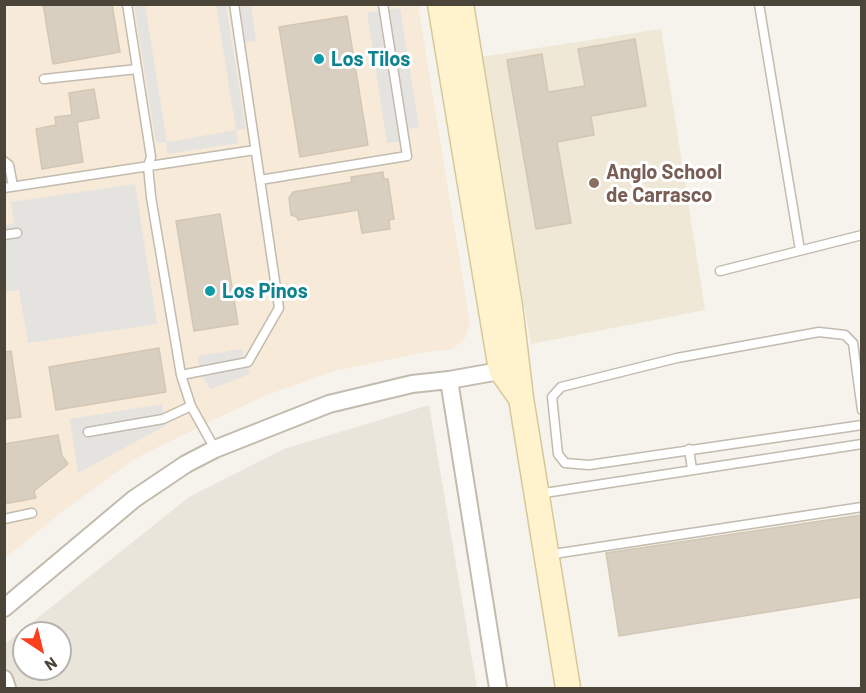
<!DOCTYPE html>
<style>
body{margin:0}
#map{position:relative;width:866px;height:693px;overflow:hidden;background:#f6f3ec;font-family:Barlow,sans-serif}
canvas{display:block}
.frame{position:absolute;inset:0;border:6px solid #4b4439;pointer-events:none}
.north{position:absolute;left:12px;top:621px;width:60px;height:60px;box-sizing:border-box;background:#fff;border:2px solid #b7b4b0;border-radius:50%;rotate:145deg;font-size:16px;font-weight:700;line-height:24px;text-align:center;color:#4b4439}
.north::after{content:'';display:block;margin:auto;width:21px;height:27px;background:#fc3f1d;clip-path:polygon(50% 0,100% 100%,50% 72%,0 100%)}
</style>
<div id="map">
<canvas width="866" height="693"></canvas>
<div class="frame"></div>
<div class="north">N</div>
</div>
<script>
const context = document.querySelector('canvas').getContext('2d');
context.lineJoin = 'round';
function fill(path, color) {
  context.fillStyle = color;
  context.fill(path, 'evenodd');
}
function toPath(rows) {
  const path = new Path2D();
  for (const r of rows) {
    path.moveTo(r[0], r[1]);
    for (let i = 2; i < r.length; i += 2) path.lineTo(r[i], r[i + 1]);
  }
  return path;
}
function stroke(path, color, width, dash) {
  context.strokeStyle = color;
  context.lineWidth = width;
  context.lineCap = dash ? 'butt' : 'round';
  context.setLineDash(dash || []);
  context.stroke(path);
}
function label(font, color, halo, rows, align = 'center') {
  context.font = font + ' Barlow,sans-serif';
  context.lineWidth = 6;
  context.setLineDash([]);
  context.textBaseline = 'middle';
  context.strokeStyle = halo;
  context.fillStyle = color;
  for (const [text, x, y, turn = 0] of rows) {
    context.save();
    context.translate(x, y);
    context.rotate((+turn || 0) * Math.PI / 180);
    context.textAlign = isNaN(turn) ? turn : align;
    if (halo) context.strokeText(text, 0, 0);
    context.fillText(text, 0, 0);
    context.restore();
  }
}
const residential = toPath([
 [429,405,477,688,5,688,5,644,189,497,284,449],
 [24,633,60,633,60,669,24,669]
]);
const commercial = toPath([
 [5,5,418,5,470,323,465,338,453,349,426,352,334,371,264,396,203,425,136,458,67,508,5,558]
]);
const education = toPath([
 [661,29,705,310,531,344,480,57]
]);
const parking = toPath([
 [134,5,145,5,167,142,236,130,216,5,226,5,246,129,236,130,238,143,168,154,166,142,156,143],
 [240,5,251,5,256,41,245,42],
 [400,8,419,127,408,129,410,140,387,143,367,13],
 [135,184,157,324,28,343,19,290,5,292,5,225,14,224,11,202],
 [242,349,245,363,250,374,211,389,200,374,198,356],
 [162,404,167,425,78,473,70,419]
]);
const building = toPath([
 [43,4,112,4,120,52,53,64,43,4],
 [347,16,368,145,300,157,279,27,347,16],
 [635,39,646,106,591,116,594,135,557,142,571,223,536,229,507,60,542,54,548,92,585,86,578,49,635,39],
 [94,89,99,118,77,122,83,162,42,169,36,129,56,125,55,117,72,115,69,93,94,89],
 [383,172,384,179,388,179,394,219,389,220,390,229,362,233,358,210,298,220,297,217,291,215,289,198,293,192,352,182,351,177,383,172],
 [220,214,238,324,194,331,176,221,220,214],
 [159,348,166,392,56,410,49,367,159,348],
 [11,351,21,417,4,419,4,352,11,351],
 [58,435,62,456,68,464,34,491,36,498,4,504,4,444,58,435],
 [861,515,861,597,619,636,606,553,861,515]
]);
const lane = toPath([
 [127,4,151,157,148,166,151,197,181,375,191,406],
 [759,4,800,250],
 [44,79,137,69],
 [4,161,9,165,13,186],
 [260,180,407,156,383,4],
 [4,188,255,150],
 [4,235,17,233],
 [720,271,862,235],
 [181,375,248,362,279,308,234,4],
 [862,410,853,343,845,335,819,332,677,358,561,387,552,397,558,454,565,463,589,465,862,425],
 [88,432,163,419,191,406,215,449],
 [689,449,692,469],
 [538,494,862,444],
 [4,519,32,513],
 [547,555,862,507]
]);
const street = toPath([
 [449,380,498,688],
 [4,608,134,499,186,464,215,449,329,404,412,384,449,380,511,369],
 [4,679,7,688]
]);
const secondary = toPath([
 [440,4,501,370,520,397],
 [461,4,510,306,521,398,568,688]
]);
const markers = [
 [319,59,6,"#0f9aa8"],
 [594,183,6,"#8d6e63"],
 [210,291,6,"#0f9aa8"]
];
const cultureNames = [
 ["Los Tilos",331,59],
 ["Los Pinos",222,291]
];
const educationNames = [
 ["Anglo School",606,172],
 ["de Carrasco",606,195]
];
fill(residential, '#eae5da');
fill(commercial, '#f7ead8');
fill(education, '#efe8d6');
fill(parking, '#e5e3e0');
fill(building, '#d8cfc1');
stroke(building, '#d3c7b4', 1.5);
stroke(lane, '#c2bbae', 11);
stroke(street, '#c2bbae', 20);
stroke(secondary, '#d6c79b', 27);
stroke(lane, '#fff', 8);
stroke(street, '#fff', 16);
stroke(secondary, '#fff3cd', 24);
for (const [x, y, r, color] of markers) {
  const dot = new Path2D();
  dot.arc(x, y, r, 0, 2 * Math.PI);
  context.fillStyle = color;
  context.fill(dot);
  stroke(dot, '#fff', 2);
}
label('bold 20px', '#0d838f', '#fff', cultureNames, 'left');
label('bold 20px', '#785e54', '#fff', educationNames, 'left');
</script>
